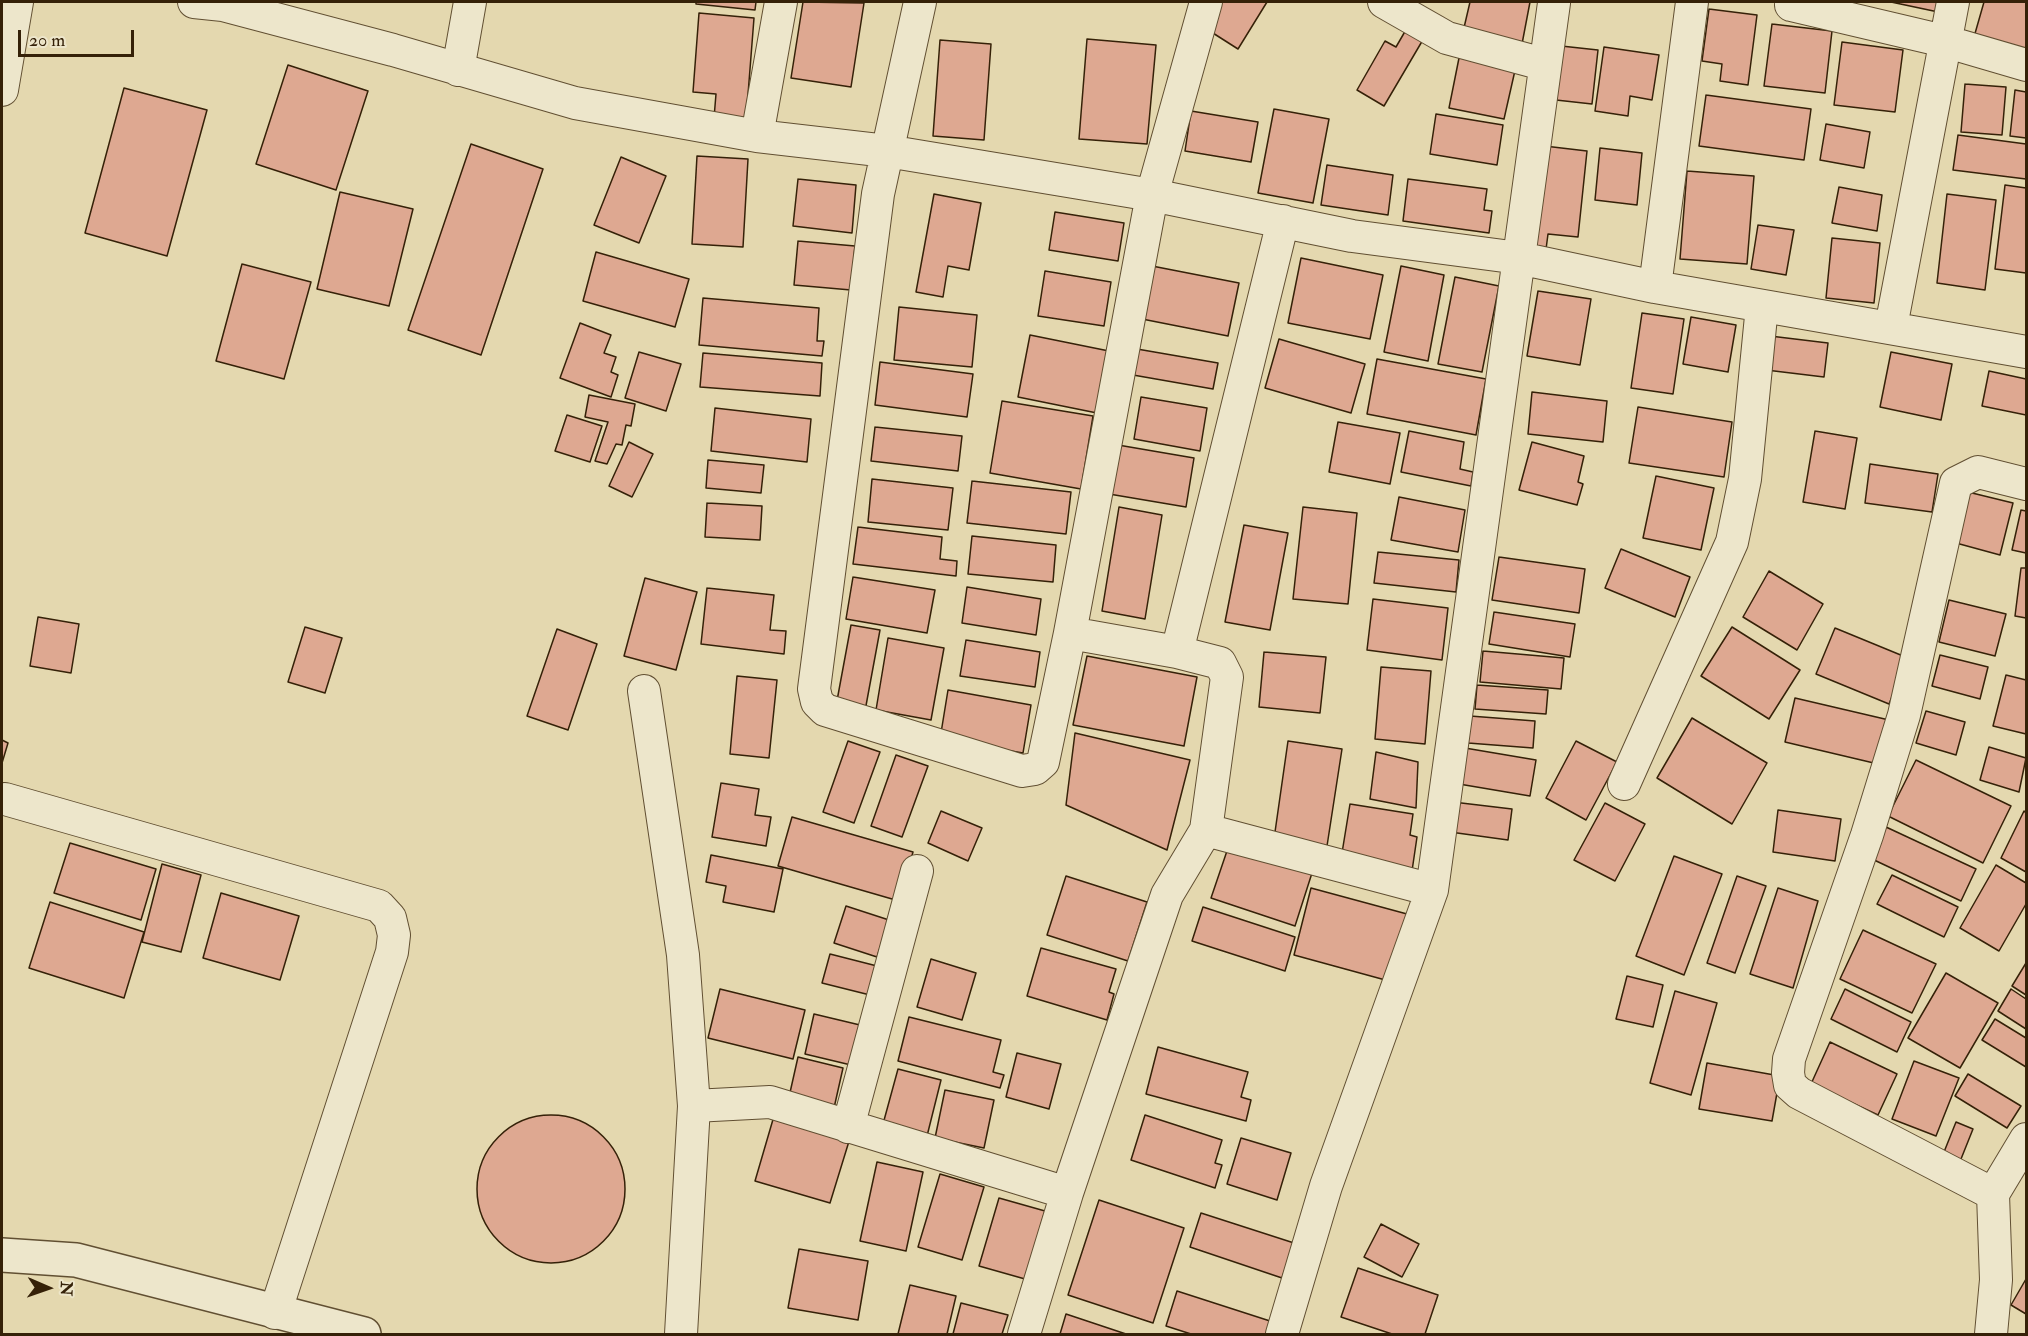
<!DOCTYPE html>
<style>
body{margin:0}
#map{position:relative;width:2028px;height:1336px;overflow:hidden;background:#e4d8af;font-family:"IM FELL Double Pica",serif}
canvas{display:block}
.frame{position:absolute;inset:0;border:3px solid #352108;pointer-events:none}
.north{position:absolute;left:18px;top:1258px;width:60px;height:60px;-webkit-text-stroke:4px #ede6cb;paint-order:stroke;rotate:92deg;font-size:16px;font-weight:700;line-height:24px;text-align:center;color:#352108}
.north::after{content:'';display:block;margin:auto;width:21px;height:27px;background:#352108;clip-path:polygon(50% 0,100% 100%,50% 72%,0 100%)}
.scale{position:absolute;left:18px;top:30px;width:116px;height:27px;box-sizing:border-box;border:3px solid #352108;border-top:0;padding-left:8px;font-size:18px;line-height:21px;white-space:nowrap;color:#352108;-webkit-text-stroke:4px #ede6cb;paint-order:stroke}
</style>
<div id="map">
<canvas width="2028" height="1336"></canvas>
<div class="frame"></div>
<div class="north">N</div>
<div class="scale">20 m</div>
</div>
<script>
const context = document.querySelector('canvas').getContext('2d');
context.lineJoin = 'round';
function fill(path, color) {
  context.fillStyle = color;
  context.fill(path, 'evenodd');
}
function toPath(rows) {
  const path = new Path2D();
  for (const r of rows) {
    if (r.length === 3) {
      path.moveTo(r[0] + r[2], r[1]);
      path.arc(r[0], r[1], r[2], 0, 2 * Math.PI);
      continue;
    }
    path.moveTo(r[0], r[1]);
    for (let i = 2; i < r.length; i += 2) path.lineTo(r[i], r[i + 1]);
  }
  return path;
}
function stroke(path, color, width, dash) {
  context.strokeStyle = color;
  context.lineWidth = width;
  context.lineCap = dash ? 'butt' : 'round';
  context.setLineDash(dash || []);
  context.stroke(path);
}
const building = toPath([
 [696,2,756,2,755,10,696,4,696,2],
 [803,2,864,3,851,87,791,78,803,2],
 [1221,2,1267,2,1238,49,1205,28,1221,2],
 [1470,2,1530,2,1522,44,1463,32,1470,2],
 [1891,2,1945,2,1943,13,1891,2],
 [1984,2,2026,2,2026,51,1974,37,1984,2],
 [1709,9,1757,15,1748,85,1720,81,1722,64,1702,61,1709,9],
 [699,13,754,18,746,120,714,118,716,94,693,92,699,13],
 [1772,24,1832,31,1825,93,1764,86,1772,24],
 [1407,28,1424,38,1384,106,1357,90,1385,41,1396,47,1407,28],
 [1087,39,1156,45,1147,144,1079,139,1087,39],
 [940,40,991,44,984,140,933,136,940,40],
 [1842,42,1903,50,1895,112,1834,105,1842,42],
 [1552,45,1598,50,1592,104,1547,99,1552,45],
 [1604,47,1659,55,1652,100,1630,96,1628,116,1595,111,1604,47],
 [1460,53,1516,66,1504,119,1449,108,1460,53],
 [288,65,368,91,336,190,256,164,288,65],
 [1965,84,2006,87,2002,135,1961,132,1965,84],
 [124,88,207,110,167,256,85,233,124,88],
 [2015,90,2026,92,2026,138,2010,136,2015,90],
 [1706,95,1811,109,1804,160,1699,146,1706,95],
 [1274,109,1329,119,1313,203,1258,193,1274,109],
 [1191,111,1258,122,1251,162,1185,151,1191,111],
 [1436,114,1503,125,1497,165,1430,154,1436,114],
 [1826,124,1870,132,1864,168,1820,160,1826,124],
 [1958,135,2026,144,2026,179,1953,170,1958,135],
 [471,144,543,169,481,355,408,330,471,144],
 [1536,145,1587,151,1578,237,1548,234,1545,257,1525,255,1536,145],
 [1600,148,1642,153,1637,205,1595,200,1600,148],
 [697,156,748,159,743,247,692,244,697,156],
 [621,157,666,176,639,243,594,225,621,157],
 [1327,165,1393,175,1388,215,1321,205,1327,165],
 [1687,171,1754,176,1747,264,1680,259,1687,171],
 [798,179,856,185,852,233,793,226,798,179],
 [1408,179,1487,189,1484,210,1492,211,1489,233,1403,221,1408,179],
 [2005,185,2026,188,2026,273,1995,269,2005,185],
 [1839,187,1882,195,1877,231,1832,223,1839,187],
 [340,192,413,209,389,306,317,289,340,192],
 [934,194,981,203,969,270,948,266,943,297,916,292,934,194],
 [1947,194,1996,200,1985,290,1937,283,1947,194],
 [1055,212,1124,223,1118,261,1049,250,1055,212],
 [1758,225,1794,230,1786,275,1751,269,1758,225],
 [1832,238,1880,243,1874,303,1826,298,1832,238],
 [798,241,855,246,851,290,794,285,798,241],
 [596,252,689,279,675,327,583,301,596,252],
 [1301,258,1383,275,1370,339,1288,323,1301,258],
 [242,264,311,282,284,379,216,361,242,264],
 [1152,266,1239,283,1228,336,1142,319,1152,266],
 [1401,266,1444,275,1428,361,1384,352,1401,266],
 [1045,271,1111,282,1104,326,1038,316,1045,271],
 [1455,277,1499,286,1482,372,1438,364,1455,277],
 [1538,291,1591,299,1580,365,1527,356,1538,291],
 [703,298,819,308,817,341,824,341,822,356,699,345,703,298],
 [899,307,977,315,972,367,894,360,899,307],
 [1642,313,1684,319,1673,394,1631,388,1642,313],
 [1691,317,1736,325,1728,372,1683,364,1691,317],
 [580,323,611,335,604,353,616,357,611,372,618,375,611,397,560,378,580,323],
 [1030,335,1109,351,1097,413,1018,397,1030,335],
 [1770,336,1828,343,1824,377,1766,370,1770,336],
 [1279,339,1365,364,1351,413,1265,388,1279,339],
 [1137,349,1218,363,1213,389,1133,375,1137,349],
 [639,352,681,364,666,411,625,398,639,352],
 [1891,352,1952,364,1941,420,1880,407,1891,352],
 [703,353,822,363,820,396,700,387,703,353],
 [1377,359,1486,379,1476,435,1367,414,1377,359],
 [880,362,973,374,967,417,875,405,880,362],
 [1989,371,2026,379,2026,415,1982,406,1989,371],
 [1532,392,1607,401,1603,442,1528,434,1532,392],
 [589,395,635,404,631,426,626,425,622,445,616,444,607,464,595,461,608,422,585,417,589,395],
 [1141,397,1207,408,1200,451,1134,439,1141,397],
 [1002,401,1093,416,1081,489,990,473,1002,401],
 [1638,407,1732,422,1724,477,1629,463,1638,407],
 [715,408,811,419,807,462,711,451,715,408],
 [567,415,602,426,590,462,555,451,567,415],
 [1338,422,1400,433,1390,484,1329,472,1338,422],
 [875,427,962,436,958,471,871,461,875,427],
 [1409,431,1464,442,1460,469,1473,472,1471,486,1401,472,1409,431],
 [1815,431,1857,438,1845,509,1803,502,1815,431],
 [629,442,653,454,632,497,609,486,629,442],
 [1532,442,1584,456,1578,482,1583,484,1577,505,1519,490,1532,442],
 [1118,445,1194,458,1186,507,1109,494,1118,445],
 [708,460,764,465,761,493,706,488,708,460],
 [1870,464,1938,474,1932,512,1865,503,1870,464],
 [1656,476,1714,488,1701,550,1643,538,1656,476],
 [872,479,953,488,948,530,868,522,872,479],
 [972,481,1071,492,1066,534,967,523,972,481],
 [1968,492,2013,503,2000,555,1956,543,1968,492],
 [1399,497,1465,510,1458,552,1391,540,1399,497],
 [707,503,762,506,760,540,705,537,707,503],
 [1119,507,1162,515,1145,619,1102,611,1119,507],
 [1303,507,1357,513,1348,604,1293,599,1303,507],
 [2021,510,2026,511,2026,553,2012,550,2021,510],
 [1244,525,1288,533,1270,630,1225,622,1244,525],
 [858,527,942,537,940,559,957,561,956,576,853,564,858,527],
 [972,536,1056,545,1053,582,968,574,972,536],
 [1621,549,1690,577,1675,617,1605,588,1621,549],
 [1378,552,1459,560,1456,592,1374,583,1378,552],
 [1499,557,1585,569,1579,613,1492,600,1499,557],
 [2021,568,2026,568,2026,618,2015,616,2021,568],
 [1769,571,1823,604,1797,650,1743,617,1769,571],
 [853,577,935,590,927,633,846,619,853,577],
 [645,578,697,592,676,670,624,656,645,578],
 [967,587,1041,599,1036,635,962,623,967,587],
 [707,588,774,595,770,630,786,631,784,654,701,644,707,588],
 [1373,599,1448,608,1442,660,1367,650,1373,599],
 [1949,600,2006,614,1995,656,1939,642,1949,600],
 [1494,612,1575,624,1570,657,1489,644,1494,612],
 [38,617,79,624,71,673,30,666,38,617],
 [851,625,880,630,865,711,836,706,851,625],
 [305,627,342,638,325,693,288,682,305,627],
 [1732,627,1800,670,1769,719,1701,676,1732,627],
 [1835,628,1908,658,1889,704,1816,674,1835,628],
 [557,629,597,644,568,730,527,716,557,629],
 [888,638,944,648,931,720,876,710,888,638],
 [966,640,1040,652,1035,687,960,676,966,640],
 [1483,651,1564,658,1561,689,1480,682,1483,651],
 [1264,652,1326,657,1320,713,1259,707,1264,652],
 [1940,655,1988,667,1980,699,1932,686,1940,655],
 [1087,656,1197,677,1184,746,1073,725,1087,656],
 [1381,667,1431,671,1425,744,1375,739,1381,667],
 [2006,675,2026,680,2026,734,1993,726,2006,675],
 [737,676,777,680,769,758,730,754,737,676],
 [1477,685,1548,690,1546,714,1475,709,1477,685],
 [948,690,1031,705,1023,753,940,739,948,690],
 [1795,698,1889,720,1878,764,1785,742,1795,698],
 [1926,711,1965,722,1956,755,1916,743,1926,711],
 [1470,716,1535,721,1533,748,1468,743,1470,716],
 [1692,718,1767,763,1732,824,1657,778,1692,718],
 [1075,733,1190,760,1167,850,1066,805,1075,733],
 [2,740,8,743,2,763,2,740],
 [848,741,880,752,854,823,823,812,848,741],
 [1288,741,1342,749,1327,846,1274,839,1288,741],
 [1576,741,1617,762,1586,820,1546,798,1576,741],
 [1459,747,1536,760,1530,796,1453,783,1459,747],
 [1989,747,2026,758,2019,792,1980,780,1989,747],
 [1376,752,1418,762,1416,808,1370,799,1376,752],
 [896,755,928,766,902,837,871,826,896,755],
 [1916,760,2011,806,1983,863,1888,816,1916,760],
 [721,783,759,789,755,815,771,817,766,846,712,837,721,783],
 [1453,802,1512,809,1508,840,1450,832,1453,802],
 [1605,803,1645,824,1615,881,1574,860,1605,803],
 [1350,804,1413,814,1410,835,1417,837,1412,871,1341,859,1350,804],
 [1778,810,1841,819,1835,861,1773,852,1778,810],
 [941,811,982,828,968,861,928,843,941,811],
 [2024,811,2026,813,2026,872,2001,858,2024,811],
 [792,817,913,852,899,901,778,866,792,817],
 [1886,827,1976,869,1961,901,1872,859,1886,827],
 [70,843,156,869,141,920,54,893,70,843],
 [1229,845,1312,873,1295,926,1211,898,1229,845],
 [711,855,783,869,774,912,723,902,726,886,706,882,711,855],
 [1674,856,1722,874,1684,975,1636,956,1674,856],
 [162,864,201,875,181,952,142,942,162,864],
 [1996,865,2026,883,2026,904,1999,951,1960,928,1996,865],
 [1892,875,1958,907,1944,937,1877,904,1892,875],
 [1066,876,1147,902,1128,961,1047,935,1066,876],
 [1737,876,1766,886,1735,973,1707,963,1737,876],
 [1311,888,1407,914,1389,981,1294,955,1311,888],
 [1778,888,1818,901,1793,988,1750,974,1778,888],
 [221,893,299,916,280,980,203,958,221,893],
 [50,902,144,932,124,998,29,968,50,902],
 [846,906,889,920,877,957,834,943,846,906],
 [1203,907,1295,937,1285,971,1192,941,1203,907],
 [1863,930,1936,964,1912,1013,1840,979,1863,930],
 [1041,948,1116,969,1109,992,1114,994,1107,1020,1027,996,1041,948],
 [830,954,877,966,870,995,822,983,830,954],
 [931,959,976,973,962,1020,917,1007,931,959],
 [2026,963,2026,995,2012,986,2026,963],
 [1946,973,1998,1003,1960,1068,1908,1038,1946,973],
 [1627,976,1663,985,1653,1027,1616,1019,1627,976],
 [720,989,805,1010,793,1059,708,1038,720,989],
 [1845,989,1911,1022,1897,1052,1831,1019,1845,989],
 [2011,989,2026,999,2026,1029,1998,1011,2011,989],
 [1675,991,1717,1003,1691,1095,1650,1083,1675,991],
 [814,1014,860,1025,851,1065,805,1054,814,1014],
 [909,1017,1001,1040,993,1072,1004,1075,1000,1088,898,1061,909,1017],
 [1995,1019,2026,1038,2026,1067,1982,1040,1995,1019],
 [1830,1042,1897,1074,1878,1115,1811,1084,1830,1042],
 [1158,1047,1248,1072,1241,1097,1251,1100,1246,1121,1146,1094,1158,1047],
 [1017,1053,1061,1064,1049,1109,1006,1097,1017,1053],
 [798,1057,843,1068,834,1108,789,1097,798,1057],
 [1914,1061,1959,1078,1936,1136,1892,1119,1914,1061],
 [1707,1063,1780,1076,1772,1121,1699,1109,1707,1063],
 [898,1069,941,1080,927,1136,883,1124,898,1069],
 [1968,1074,2021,1106,2007,1128,1955,1096,1968,1074],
 [945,1090,994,1100,984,1148,935,1138,945,1090],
 [1145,1115,1222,1140,1215,1163,1222,1165,1215,1188,1131,1160,1145,1115],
 [551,1189,74],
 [774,1116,850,1138,830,1203,755,1181,774,1116],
 [1956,1122,1973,1129,1957,1169,1940,1162,1956,1122],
 [1241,1138,1291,1153,1277,1200,1227,1184,1241,1138],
 [877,1162,923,1172,906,1251,860,1241,877,1162],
 [940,1174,984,1187,962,1260,918,1247,940,1174],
 [999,1198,1045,1211,1025,1279,979,1266,999,1198],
 [1099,1200,1184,1228,1153,1323,1068,1295,1099,1200],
 [1201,1213,1294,1243,1282,1278,1190,1247,1201,1213],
 [1381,1224,1419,1244,1402,1277,1364,1257,1381,1224],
 [799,1249,868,1261,858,1320,788,1308,799,1249],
 [1358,1268,1438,1295,1425,1334,1392,1334,1341,1317,1358,1268],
 [2026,1279,2026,1314,2011,1305,2026,1279],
 [910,1285,956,1296,947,1334,898,1334,910,1285],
 [1177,1291,1270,1321,1266,1334,1191,1334,1166,1326,1177,1291],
 [961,1303,1008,1315,1002,1334,953,1334,961,1303],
 [1066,1314,1126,1334,1060,1334,1066,1314]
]);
const minor = toPath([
 [194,2,223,5,393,50,575,103,757,136,781,2],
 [920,2,878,194,814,689,817,702,825,710,1022,771,1035,769,1043,762,1070,633],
 [1384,2,1447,38,1543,64],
 [1792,2,1791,5,1944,41,2026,65],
 [458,70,470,2],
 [2,90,17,2],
 [757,136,887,151,1152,195,1352,236,1519,258,1655,287,2026,352],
 [1655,287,1692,2],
 [1891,327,1953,2],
 [1177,652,1070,633,1152,195,1206,2],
 [644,691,683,955,694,1106,681,1334],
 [1624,784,1732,542,1745,479,1762,306],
 [5,799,379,906,390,918,394,935,392,952,275,1313],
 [1206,830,1432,890],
 [694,1106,770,1102,1067,1193],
 [848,1127,917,871],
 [1993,1194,1799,1093,1790,1085,1788,1073,1789,1059,1867,835,1904,715,1956,483,1978,472,2026,484],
 [1024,1334,1067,1193,1167,895,1206,830,1227,677,1220,663,1177,652,1283,221],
 [1282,1334,1326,1186,1432,890,1554,3],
 [1991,1334,1996,1280,1993,1194,2026,1139]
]);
const tertiary = toPath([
 [2,1255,76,1260,364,1334]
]);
fill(building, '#dea891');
stroke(building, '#352108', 1.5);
stroke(minor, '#614f32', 34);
stroke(tertiary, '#614f32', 36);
stroke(minor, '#ede6cb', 32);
stroke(tertiary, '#ede6cb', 33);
</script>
